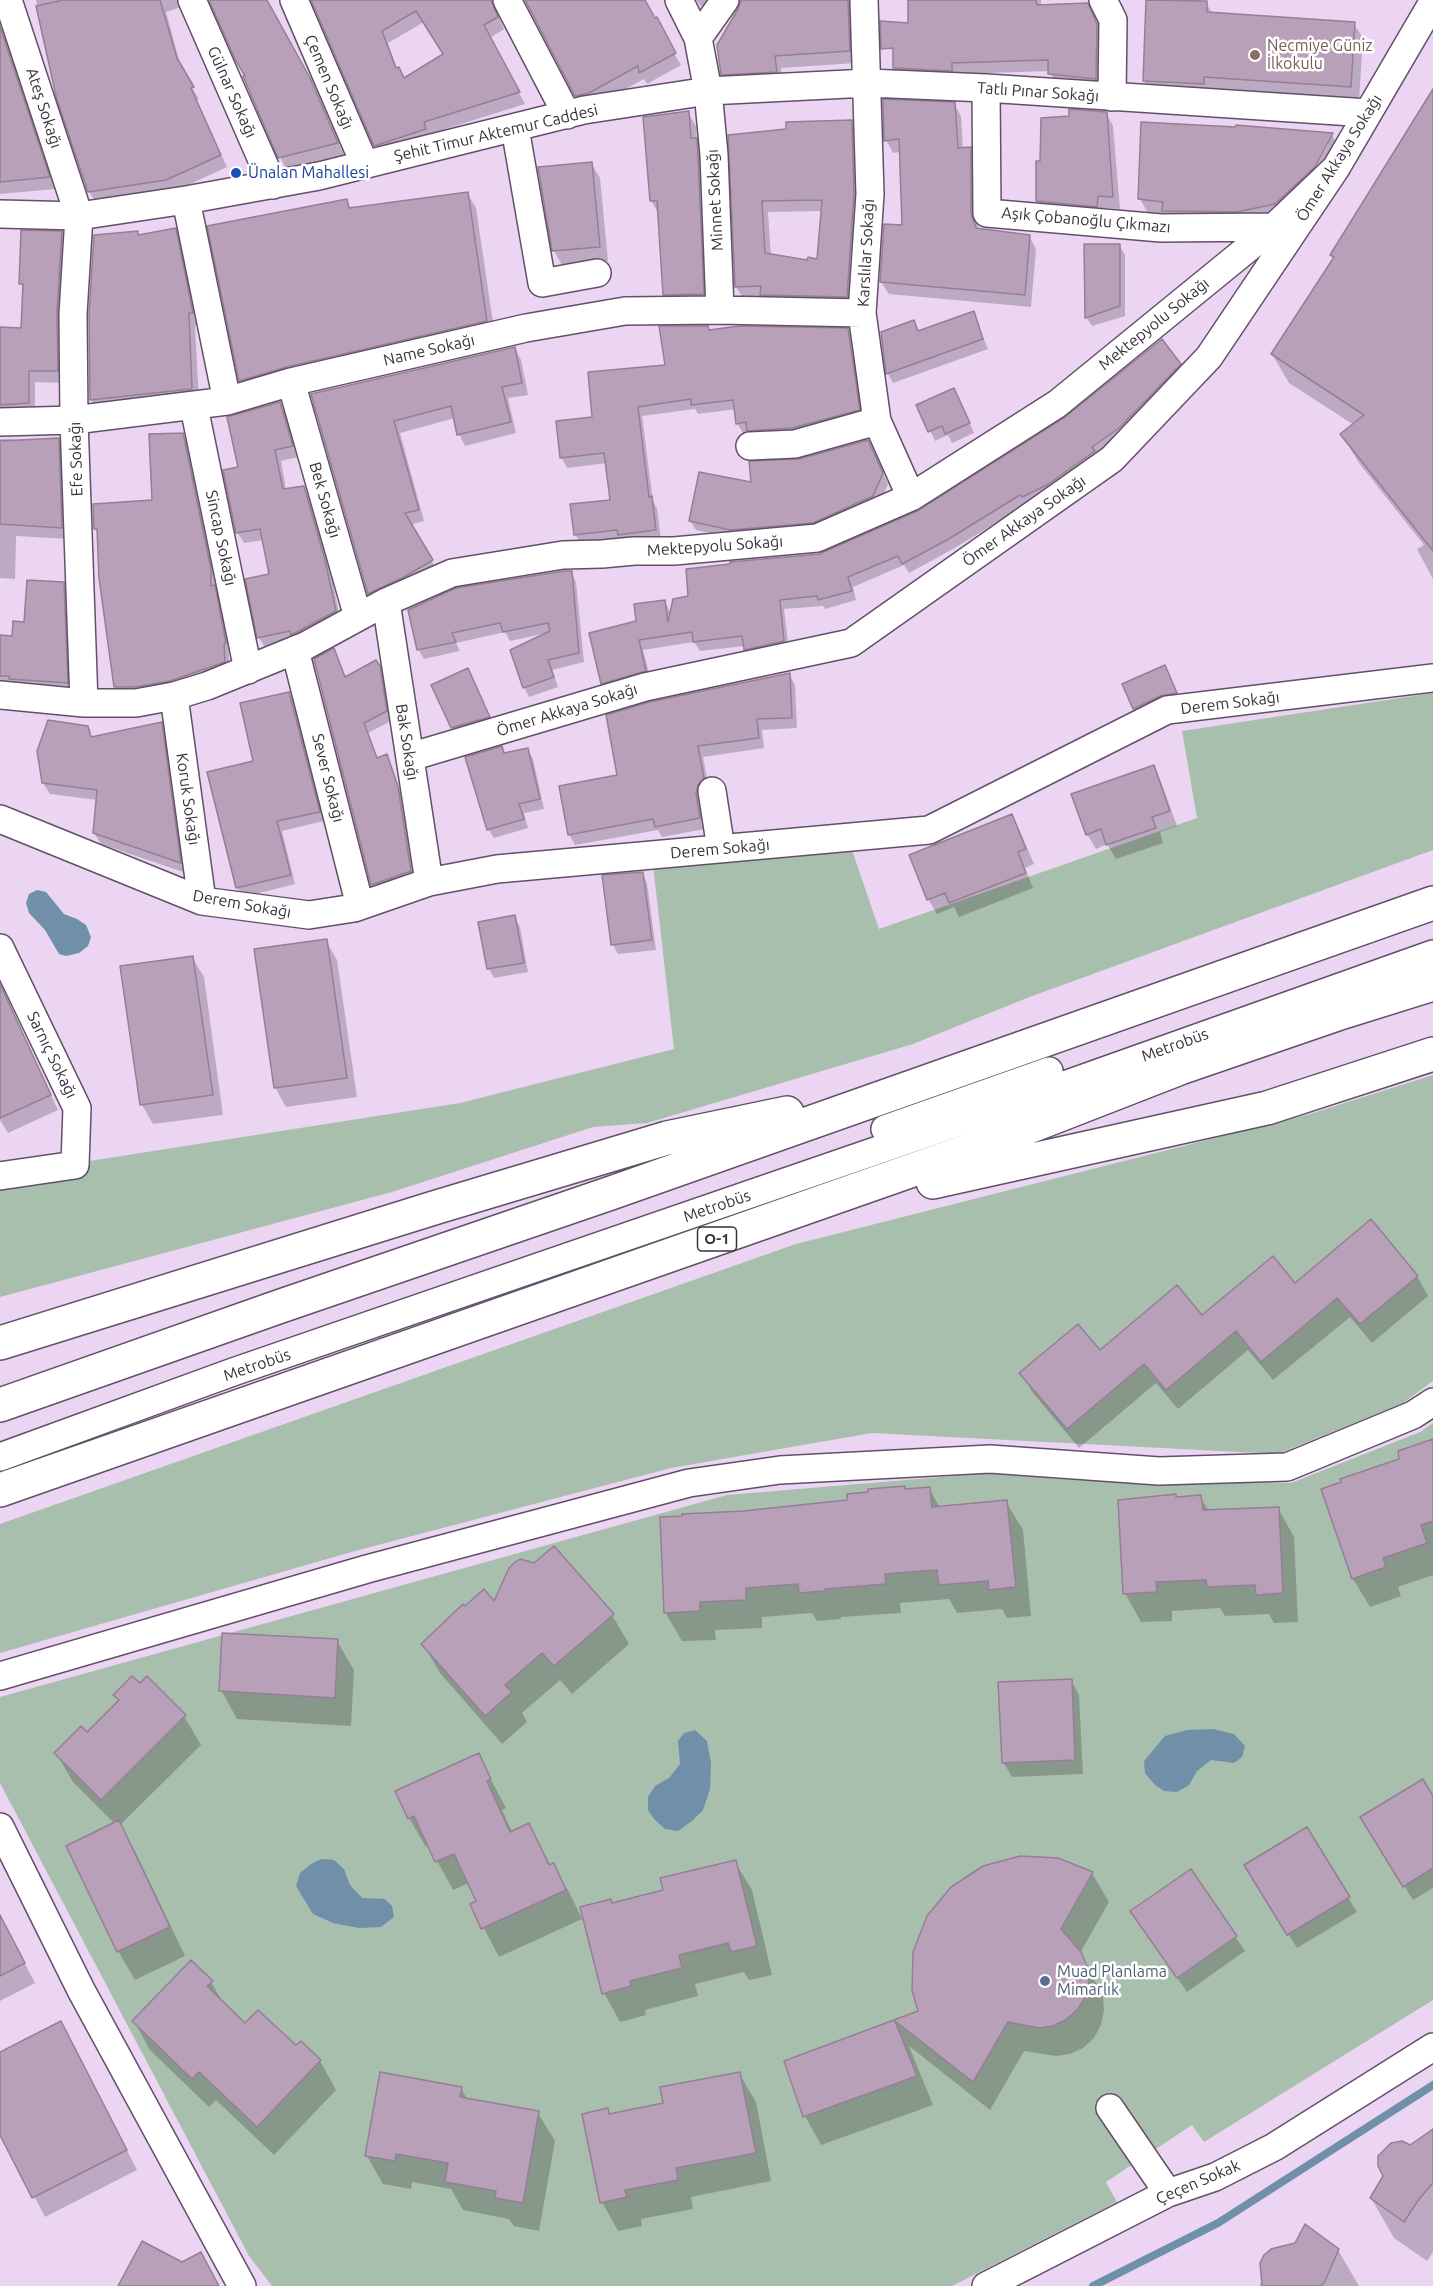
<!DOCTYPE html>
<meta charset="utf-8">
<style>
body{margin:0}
canvas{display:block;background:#ebd5f2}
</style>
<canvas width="1433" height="2286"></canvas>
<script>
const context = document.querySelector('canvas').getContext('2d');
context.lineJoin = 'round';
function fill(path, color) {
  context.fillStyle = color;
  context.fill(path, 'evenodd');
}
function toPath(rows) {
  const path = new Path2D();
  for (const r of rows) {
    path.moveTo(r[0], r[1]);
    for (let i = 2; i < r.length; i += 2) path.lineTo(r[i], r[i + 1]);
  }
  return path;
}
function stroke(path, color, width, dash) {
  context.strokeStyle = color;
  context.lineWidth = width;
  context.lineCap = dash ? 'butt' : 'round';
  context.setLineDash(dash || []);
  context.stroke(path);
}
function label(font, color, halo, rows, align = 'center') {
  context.font = font + ' Ubuntu,sans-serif';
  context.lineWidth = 5;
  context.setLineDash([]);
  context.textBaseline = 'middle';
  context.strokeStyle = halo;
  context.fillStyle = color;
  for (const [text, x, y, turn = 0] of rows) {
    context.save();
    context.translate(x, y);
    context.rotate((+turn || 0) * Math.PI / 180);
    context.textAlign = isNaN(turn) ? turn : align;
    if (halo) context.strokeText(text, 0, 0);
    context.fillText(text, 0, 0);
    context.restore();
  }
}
const green = toPath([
 [1433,693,1433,850,1027,998,913,1044,647,1123,593,1127,392,1192,0,1297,0,1175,460,1103,674,1049,653,865,852,850,879,929,1197,818,1182,731],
 [1433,1075,1433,1381,1403,1403,1278,1454,872,1433,671,1468,355,1551,0,1653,0,1524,796,1244,1310,1114],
 [1433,1423,1433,2000,1204,2142,1192,2125,1106,2182,1117,2202,952,2286,272,2286,249,2256,0,1783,0,1697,727,1495,989,1473,1058,1479,1291,1483,1420,1432]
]);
const water = toPath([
 [37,890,46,892,64,914,77,919,86,925,91,937,88,946,79,953,66,956,59,954,45,930,29,913,26,903,29,894],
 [1213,1729,1234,1734,1245,1746,1242,1757,1234,1763,1211,1760,1197,1771,1189,1785,1177,1792,1164,1791,1155,1785,1145,1773,1144,1761,1165,1736,1187,1730],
 [695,1730,707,1741,711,1763,710,1789,703,1810,692,1821,678,1831,665,1829,654,1819,648,1810,648,1797,655,1786,669,1778,680,1764,678,1741,684,1733],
 [321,1859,334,1860,344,1869,350,1885,362,1898,385,1899,392,1906,394,1917,381,1927,359,1928,333,1923,313,1914,296,1886,300,1873,311,1864]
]);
const shadow = toPath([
 [36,0,190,0,184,6,166,12,182,71,199,99,196,100,227,167,173,192,96,203,89,191,59,100],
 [210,0,265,0,316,91,344,155,286,169,280,157,247,77],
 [312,0,504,0,500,3,497,12,504,29,490,38,525,104,429,134,432,140,382,157],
 [424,22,444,54,405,80,397,69,388,43],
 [525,0,642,0,681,65,647,84,644,79,596,105,583,107],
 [696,0,722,0,706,12],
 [743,0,861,0,856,63,781,68,783,84,737,86,720,56],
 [910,0,1041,0,1041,6,1087,5,1103,36,1102,90,1056,85,1050,71,957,74,901,79,894,68,910,25],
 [1206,3,1213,14,1354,24,1363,38,1359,102,1153,96,1144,81],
 [0,20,55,189,0,194],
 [1433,92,1433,579,1417,549,1424,545,1359,463,1342,435,1354,425,1289,383,1272,354,1334,259,1332,255],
 [954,104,961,116,963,149,970,149,977,161,978,229,1029,236,1036,249,1031,307,889,294,881,282,904,227,901,152,893,153,886,140],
 [688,113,696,126,697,142,703,152,710,307,672,307,665,294,659,214,651,201],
 [1106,113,1113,126,1120,209,1105,208,1104,219,1045,214,1037,201,1042,163],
 [851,122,858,133,860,206,853,308,743,298,736,287,729,136],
 [823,211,818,261,808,262,771,256,768,212],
 [1332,135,1340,148,1283,218,1148,213,1140,199],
 [1324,145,1328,145,1312,174,1310,173],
 [591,163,600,178,608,261,562,265,554,251],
 [467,193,476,208,495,336,249,396,240,380,347,201,352,210],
 [175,230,182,243,199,325,195,326,199,402,98,412,91,399,137,233,139,236],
 [61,233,68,244,64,383,35,382,35,415,0,419,0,329,23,330,24,289,21,284],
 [1119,245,1125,255,1125,316,1092,326,1086,317],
 [973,313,988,349,893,383,888,374,882,333,914,322,920,332],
 [708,327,710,332,847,330,853,340,864,419,754,440,749,432,743,433,737,423,736,409,698,414,695,409,642,416,653,502,657,508,661,540,581,544,575,534,612,501,607,463,567,468,562,458,558,422,594,418,667,366],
 [515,348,521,360,528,395,508,398,516,433,465,446,459,434,455,418,400,433,424,521,410,525,438,572,376,605,369,593,313,395],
 [1179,365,1185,375,1125,438,1027,504,953,549,909,573,904,565,853,587,856,600,825,609,823,606,784,609,789,651,751,659,745,646,700,651,694,642,643,650,651,680,608,693,603,683,638,622,664,601,671,613,690,597,824,554,920,512],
 [959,399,974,433,952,443,948,435,935,441,918,406],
 [279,403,286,414,298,457,281,461,286,490,303,487,310,499,331,573,341,623,265,648,259,637,270,575,264,540,244,543,237,532,240,468],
 [182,434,189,445,216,581,216,591,220,598,231,654,229,654,230,672,122,697,116,687,98,534,95,529,153,501],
 [0,439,13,439,15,442,58,440,65,451,68,539,16,536,15,579,0,578],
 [873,451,888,484,878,506,819,532,736,539,696,530,690,521,752,484,799,461],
 [571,572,576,582,584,662,552,670,558,687,529,697,524,687,547,633,510,641,505,632,456,643,460,651,424,659,418,649],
 [63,583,70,595,73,694,0,687,0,637,13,637],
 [334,650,346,678,376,662,385,677,391,721,368,733,378,759,386,756,391,766,403,798,416,881,378,894,372,885,315,660],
 [789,674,795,685,797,728,762,730,764,748,703,757,709,789,705,829,662,837,658,830,575,845,569,834,619,776],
 [1170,676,1181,702,1140,718,1124,685],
 [473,680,494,727,458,737,433,686],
 [289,693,294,703,324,821,282,831,295,884,243,897,237,887,255,762],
 [161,724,167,735,186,873,101,844,94,833,98,800,50,794,43,783,87,727,93,738],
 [501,748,505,755,527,750,533,759,544,809,524,813,528,828,494,838,488,829],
 [1153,767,1161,782,1177,826,1160,832,1163,843,1116,859,1107,844,1096,849,1087,834],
 [1012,816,1020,831,1034,864,1025,868,1033,888,959,917,954,907,937,914,928,899],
 [642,873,647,883,656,950,618,954,613,945],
 [515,917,520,927,528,972,494,978,489,969,480,923],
 [326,941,337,960,357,1097,286,1107,275,1087],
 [192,957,204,977,223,1115,153,1124,142,1105],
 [0,986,58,1110,8,1133,0,1120],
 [1417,1276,1428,1296,1372,1343,1350,1317,1273,1380,1248,1350,1178,1409,1156,1383,1079,1448,1033,1393,1021,1373,1099,1352,1295,1285],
 [1433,1441,1433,1575,1398,1587,1401,1596,1370,1607,1353,1579,1400,1460],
 [929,1488,940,1508,1006,1502,1023,1530,1031,1616,1007,1618,1002,1609,957,1613,949,1599,900,1603,901,1613,841,1617,841,1619,817,1621,812,1613,762,1617,762,1628,715,1630,716,1640,682,1641,665,1612,743,1513,849,1502,905,1490],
 [1200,1497,1209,1511,1278,1508,1294,1537,1298,1622,1274,1623,1269,1614,1225,1616,1220,1608,1172,1611,1172,1621,1141,1622,1125,1593,1177,1498],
 [465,1608,612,1615,629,1644,572,1694,560,1680,522,1713,527,1722,502,1744,440,1673,423,1644],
 [337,1641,354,1670,351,1726,237,1719,221,1690],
 [1071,1680,1079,1695,1083,1774,1012,1777,1003,1762],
 [115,1695,184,1716,201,1745,120,1825,135,1851,185,1956,135,1980,118,1951,115,1824,73,1782,56,1753,87,1734,119,1702],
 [478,1755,506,1808,502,1810,512,1832,529,1825,551,1866,553,1865,570,1894,582,1919,499,1957,472,1905,478,1902,469,1883,453,1890,429,1846,426,1847,409,1818],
 [1433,1798,1433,1888,1413,1900,1371,1833],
 [1307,1829,1357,1912,1297,1948,1255,1880],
 [735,1862,752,1890,772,1975,749,1980,744,1972,695,1984,698,1996,645,2010,646,2015,620,2022,604,1993,612,1904,664,1891],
 [1190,1871,1245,1951,1187,1992,1132,1912],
 [1092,1873,1109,1902,1080,1953,1103,1996,1104,2011,1101,2025,1094,2038,1083,2048,1070,2054,1056,2056,1024,2051,990,2110,909,2046,933,2105,821,2145,805,2116,786,2062,920,2012],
 [0,1916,35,1983,0,2001],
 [211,1982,225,2006,245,2025,296,2048,320,2061,336,2090,274,2155,216,2100,209,2107,150,2050,134,2021],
 [72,2043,137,2170,45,2217,0,2131,0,2054],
 [739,2073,756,2102,771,2181,691,2197,693,2209,641,2219,642,2226,618,2231,602,2202,608,2110,611,2115,664,2104],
 [461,2089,468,2100,538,2113,555,2141,539,2231,514,2226,509,2219,463,2210,451,2189,412,2182,411,2189,383,2184,367,2156],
 [1433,2131,1433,2252,1427,2261,1394,2238,1371,2198,1411,2147],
 [1338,2250,1359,2286,1259,2286,1263,2281]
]);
const stream = toPath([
 [1093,2286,1218,2223,1433,2085]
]);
const building = toPath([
 [63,0,160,0,177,58,194,87,191,88,221,155,166,180,88,192,57,100,36,6,63,0],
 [209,0,267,0,310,78,338,143,278,158,243,76,245,76,235,59,209,0],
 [311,0,491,0,498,17,484,25,520,92,424,122,426,129,374,146,311,0],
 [416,11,443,54,404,78,399,67,396,68,382,31,416,11],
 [525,0,645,0,655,18,657,17,676,53,639,73,638,66,589,93,575,96,525,0],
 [741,0,848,0,850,51,775,56,777,72,721,75,717,45,738,9,741,0],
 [908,0,1036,0,1037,5,1088,3,1097,24,1096,79,1048,74,1048,60,952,63,952,71,893,68,893,48,881,49,880,21,908,23,908,0],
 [1146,0,1207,1,1207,12,1355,22,1351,87,1204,77,1204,84,1143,81,1146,0],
 [0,27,50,177,0,182,0,27],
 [1433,89,1433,551,1340,434,1364,415,1271,354,1334,257,1330,255,1433,89],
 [883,99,955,102,958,148,971,147,971,213,976,228,1030,235,1025,295,880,282,884,224,902,225,899,139,884,141,883,99],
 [1069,109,1107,112,1113,197,1098,196,1097,207,1036,201,1036,161,1040,161,1041,118,1069,116,1069,109],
 [689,111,691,138,697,138,698,156,704,294,663,295,657,201,650,201,643,117,689,111],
 [852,120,854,194,847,297,760,295,761,286,735,287,728,135,786,129,786,122,852,120],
 [822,200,817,259,808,257,807,260,765,253,762,201,822,200],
 [1141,122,1235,127,1236,125,1333,133,1315,167,1275,204,1237,212,1162,211,1163,202,1138,199,1141,122],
 [592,162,600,247,552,251,538,167,592,162],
 [468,192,487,321,287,367,239,381,207,226,347,199,349,208,468,192],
 [176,228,193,313,189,313,192,389,90,400,89,314,94,235,138,231,138,235,176,228],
 [21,230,62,231,57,313,58,371,29,371,29,403,0,405,0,327,21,328,23,284,19,284,21,230],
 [1084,244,1120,244,1120,306,1085,318,1084,244],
 [974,311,983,339,886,374,881,332,914,320,918,331,974,311],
 [659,326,708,326,709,330,739,326,848,328,860,410,792,428,747,431,746,422,736,424,733,400,691,405,691,399,638,407,649,497,652,496,656,530,618,535,617,530,574,535,570,504,610,500,604,453,560,458,556,421,592,417,588,372,665,365,659,326],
 [1162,339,1181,364,1119,428,1092,447,1095,451,1047,485,1022,497,1020,495,947,540,902,564,898,556,848,577,852,591,818,600,817,596,780,600,784,641,744,650,742,636,693,642,692,632,639,640,646,671,601,684,589,633,636,621,634,604,665,600,668,622,673,599,688,596,686,569,730,564,730,562,819,554,917,511,1065,417,1162,339],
 [515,347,522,383,502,387,511,422,457,435,451,406,394,421,419,510,405,513,433,560,402,578,368,594,311,394,515,347],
 [954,388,970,423,945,434,942,426,928,432,916,405,954,388],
 [280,402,293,446,275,450,283,489,304,486,325,560,336,611,291,635,290,631,257,638,245,579,269,574,260,529,236,533,223,470,238,467,227,417,280,402],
 [183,433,211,569,211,586,215,585,226,643,224,644,225,662,170,681,135,687,114,687,99,578,97,529,94,529,93,504,152,500,149,434,183,433],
 [59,438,62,528,0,524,0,441,59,438],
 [868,440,883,473,873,496,813,523,730,530,689,521,699,472,751,482,749,461,799,459,868,440],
 [564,571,572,571,579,653,548,660,554,677,523,688,510,650,550,631,548,623,503,632,500,623,452,633,456,642,417,650,408,610,456,588,564,571],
 [27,580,64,582,68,683,9,679,9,676,0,676,0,635,12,636,13,621,24,622,27,580],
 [334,648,345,677,376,660,380,666,387,711,364,723,377,758,387,754,398,787,411,871,371,885,314,659,334,648],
 [1165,665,1177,693,1160,696,1133,709,1122,684,1165,665],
 [468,668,490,717,451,728,431,685,468,668],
 [790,673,792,718,757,719,759,738,698,746,704,778,698,785,696,793,700,818,655,827,653,819,568,835,559,786,617,775,606,715,649,702,790,673],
 [289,692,320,812,277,821,291,875,236,888,207,772,253,761,240,703,289,692],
 [48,720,88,726,91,737,162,722,181,863,93,833,97,790,42,783,37,751,48,720],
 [502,746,504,753,528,748,540,799,519,804,524,819,487,830,465,757,502,746],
 [1154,765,1170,811,1152,817,1156,828,1106,845,1101,829,1086,835,1071,794,1154,765],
 [1012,814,1026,849,1018,852,1026,873,949,903,945,893,927,900,909,855,1012,814],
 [643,872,652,940,611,945,602,875,643,872],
 [515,915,524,963,487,969,478,922,515,915],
 [327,939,347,1078,274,1088,254,949,327,939],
 [193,956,213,1095,140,1105,120,966,193,956],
 [0,984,51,1095,0,1118,0,984],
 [1371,1219,1418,1276,1360,1324,1337,1298,1261,1362,1236,1331,1166,1390,1144,1364,1067,1429,1019,1373,1078,1324,1100,1350,1177,1285,1202,1315,1273,1256,1295,1283,1371,1219],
 [1433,1439,1433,1521,1421,1525,1427,1543,1383,1558,1386,1567,1352,1579,1321,1489,1341,1482,1340,1479,1399,1459,1398,1451,1433,1439],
 [905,1486,905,1489,930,1487,932,1507,1007,1500,1016,1587,989,1590,988,1581,939,1585,937,1570,885,1574,886,1584,825,1589,825,1591,799,1593,798,1584,746,1588,746,1600,700,1602,700,1611,664,1613,660,1517,682,1516,682,1514,743,1511,847,1500,847,1494,868,1492,868,1489,905,1486],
 [1176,1494,1176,1497,1201,1495,1203,1510,1279,1507,1283,1593,1256,1595,1255,1585,1207,1587,1206,1580,1156,1582,1157,1592,1123,1594,1118,1500,1176,1494],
 [554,1546,614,1614,554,1666,542,1653,505,1685,512,1692,485,1716,421,1644,463,1604,465,1606,484,1589,494,1601,509,1568,514,1563,520,1559,534,1563,554,1546],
 [222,1633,338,1639,335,1698,219,1691,222,1633],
 [132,1676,140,1683,147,1676,186,1715,101,1800,54,1753,81,1726,87,1732,119,1700,113,1695,132,1676],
 [1072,1679,1075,1760,1002,1763,998,1682,1072,1679],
 [479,1753,491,1779,487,1781,510,1832,529,1823,549,1865,554,1863,566,1890,481,1929,470,1904,476,1901,454,1854,435,1862,414,1816,408,1819,395,1791,479,1753],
 [1423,1779,1433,1796,1433,1868,1403,1887,1360,1817,1423,1779],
 [119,1820,170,1927,117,1952,66,1846,119,1820],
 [1307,1827,1350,1897,1287,1935,1244,1865,1307,1827],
 [1020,1856,1058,1858,1093,1872,1061,1929,1081,1952,1087,1966,1089,1982,1086,1996,1078,2009,1067,2019,1053,2026,1039,2028,1008,2022,973,2082,895,2021,917,2076,803,2117,784,2061,918,2011,912,1990,913,1952,927,1916,951,1887,983,1866,1020,1856],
 [736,1860,757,1946,731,1952,728,1943,679,1955,682,1968,630,1981,631,1986,602,1994,580,1907,611,1899,612,1903,663,1890,660,1878,736,1860],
 [1191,1869,1237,1936,1177,1978,1130,1911,1191,1869],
 [0,1915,25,1963,0,1976,0,1915],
 [191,1960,213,1981,207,1986,245,2023,258,2010,296,2045,301,2041,321,2060,257,2127,199,2072,192,2079,132,2021,191,1960],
 [61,2021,127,2150,32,2198,0,2135,0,2052,61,2021],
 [380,2072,462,2087,460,2097,539,2111,523,2203,495,2198,496,2191,445,2182,448,2163,396,2154,395,2161,365,2156,380,2072],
 [740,2072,756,2153,676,2168,678,2180,625,2190,627,2197,600,2203,582,2114,608,2108,609,2114,663,2103,660,2087,740,2072],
 [1433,2129,1433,2183,1419,2199,1404,2222,1370,2198,1383,2176,1378,2166,1378,2156,1391,2143,1402,2141,1410,2145,1433,2129],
 [1305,2224,1339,2249,1325,2281,1321,2286,1262,2286,1260,2263,1264,2255,1271,2249,1295,2243,1305,2224],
 [142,2241,182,2262,201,2252,219,2286,118,2286,142,2241]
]);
const minor = toPath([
 [8,0,79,216,73,314,74,420,84,703],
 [192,0,273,185],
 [294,0,365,165],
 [507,0,567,115],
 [679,0,698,38,708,91,714,155,720,310],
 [864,0,870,194,862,313,877,421,911,497],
 [1103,0,1113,20,1112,97],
 [698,38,725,0],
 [986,88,987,213,1161,228,1274,227],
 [515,128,542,283,597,273],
 [186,200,227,401],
 [0,214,79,216,186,200,319,176,584,110,708,91,868,83,986,88,1368,113],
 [291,382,358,617],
 [194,407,248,670],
 [0,422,74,420,227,401,291,382,526,328,625,311,720,310,862,313],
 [750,446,795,444,877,421],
 [386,602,429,882],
 [295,650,360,906],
 [0,695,84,703,136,703,174,696,207,686,305,646,386,602,452,573,563,555,602,554,634,551,674,551,817,538,911,497,1057,404,1274,227,1336,168],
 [174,696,202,901],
 [410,757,645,687,851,643,1112,459,1209,357,1336,168,1433,2],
 [712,791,721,849],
 [0,819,202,901,309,915,354,908,429,882,497,869,929,830,1167,710,1433,678],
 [0,948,77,1108,75,1165,0,1176],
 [885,1129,1049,1071],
 [0,1457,233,1372,983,1114,1433,954],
 [0,1676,367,1569,689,1483,780,1470,990,1459,1159,1471,1287,1467,1413,1415,1433,1402],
 [0,1827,81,1990,242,2286],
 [1110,2108,1168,2193],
 [986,2286,1168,2193,1215,2177,1274,2147,1433,2047]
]);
const highway = toPath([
 [933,1182,1267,1108,1433,1054],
 [0,1343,437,1207,667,1138,787,1113],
 [0,1405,281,1306,611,1193,1433,903],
 [0,1490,964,1152,1180,1068,1343,1012,1433,984]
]);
const markers = [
 [1255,55,6,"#8d6e63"],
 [236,173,6,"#1a4fb4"],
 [1045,1981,6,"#5c6f8a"]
];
const shields = [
 [717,1239,39]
];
const shieldNames = [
 ["O-1",717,1239]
];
const educationNames = [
 ["Necmiye Güniz",1267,46],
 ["İlkokulu",1267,64]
];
const streetNames = [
 ["Çemen Sokağı",329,82,67],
 ["Gülnar Sokağı",232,92,66],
 ["Tatlı Pınar Sokağı",1038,92,4],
 ["Ateş Sokağı",44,108,72],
 ["Şehit Timur Aktemur Caddesi",496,133,-13],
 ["Ömer Akkaya Sokağı",1339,158,-58],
 ["Minnet Sokağı",715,200,-93],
 ["Aşık Çobanoğlu Çıkmazı",1086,220,5],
 ["Karslılar Sokağı",866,253,-87],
 ["Mektepyolu Sokağı",1154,324,-39],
 ["Name Sokağı",429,350,-13],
 ["Efe Sokağı",76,459,-92],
 ["Bek Sokağı",325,500,74],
 ["Ömer Akkaya Sokağı",1024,521,-35],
 ["Sincap Sokağı",221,538,78],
 ["Mektepyolu Sokağı",715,546,-4],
 ["Derem Sokağı",1230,703,-7],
 ["Ömer Akkaya Sokağı",567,710,-17],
 ["Bak Sokağı",407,742,81],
 ["Sever Sokağı",328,778,76],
 ["Koruk Sokağı",188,799,82],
 ["Derem Sokağı",720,849,-5],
 ["Derem Sokağı",242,904,10],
 ["Metrobüs",1175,1045,-20],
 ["Sarnıç Sokağı",52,1055,64],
 ["Metrobüs",717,1206,-19],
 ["Metrobüs",257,1365,-19],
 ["Çeçen Sokak",1198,2182,-23]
];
const transitNames = [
 ["Ünalan Mahallesi",248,173]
];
const serviceNames = [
 ["Muad Planlama",1057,1972],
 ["Mimarlık",1057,1990]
];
fill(green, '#a9bfad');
fill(water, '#7090aa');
fill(shadow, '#0003');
stroke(stream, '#7090aa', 8);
fill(building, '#b8a0b8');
stroke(building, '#967e96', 1.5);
stroke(minor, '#625068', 30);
stroke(highway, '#625068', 36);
stroke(minor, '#fff', 27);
stroke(highway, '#fff', 33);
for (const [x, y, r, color] of markers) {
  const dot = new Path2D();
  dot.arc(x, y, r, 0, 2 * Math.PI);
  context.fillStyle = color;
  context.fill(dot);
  stroke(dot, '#fff', 2);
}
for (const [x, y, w] of shields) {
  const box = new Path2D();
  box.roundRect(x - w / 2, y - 12, w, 24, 4.5);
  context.fillStyle = '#fff';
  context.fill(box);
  stroke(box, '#3a313c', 1.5);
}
label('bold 15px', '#3a313c', null, shieldNames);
label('16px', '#785e54', '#fff', educationNames, 'left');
label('16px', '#3a313c', '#fff', streetNames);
label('16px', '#164399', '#fff', transitNames, 'left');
label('16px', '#4e5e75', '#fff', serviceNames, 'left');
</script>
